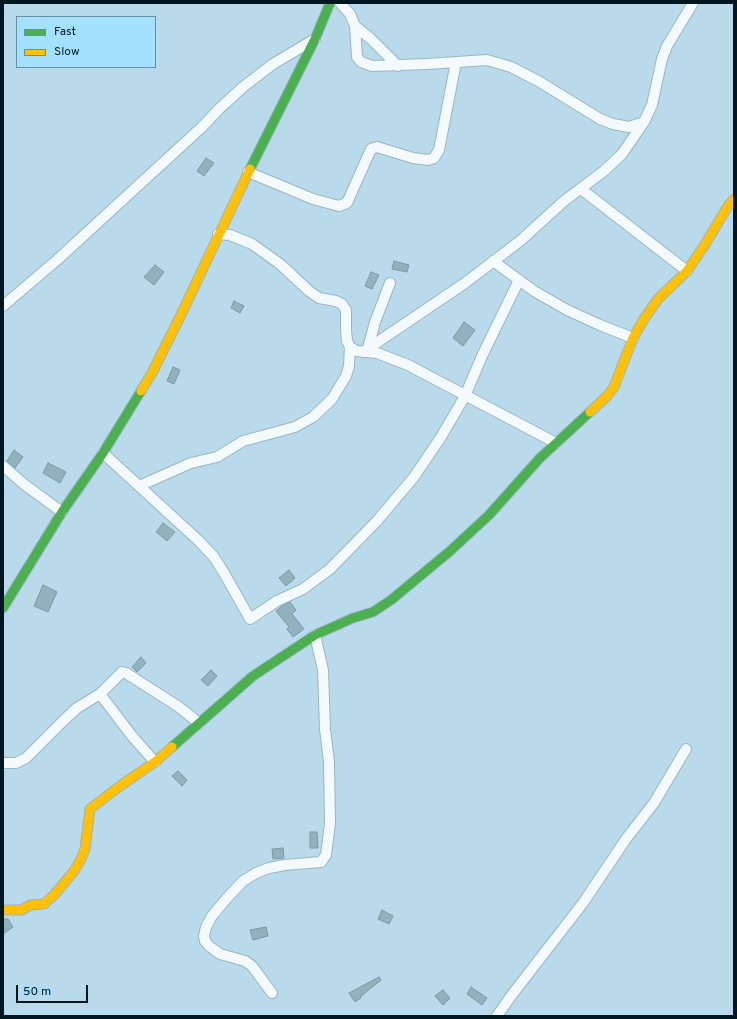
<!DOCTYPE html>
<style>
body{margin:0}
#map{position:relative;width:737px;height:1019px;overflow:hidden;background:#b9daea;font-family:Overpass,sans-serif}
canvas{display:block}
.frame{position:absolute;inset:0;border:4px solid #001721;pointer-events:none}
.legend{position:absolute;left:16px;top:16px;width:140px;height:52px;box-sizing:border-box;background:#a4e1ff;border:1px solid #6290a6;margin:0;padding:5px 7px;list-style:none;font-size:12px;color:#001721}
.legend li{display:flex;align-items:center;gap:8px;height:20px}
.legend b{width:20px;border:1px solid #6290a6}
.scale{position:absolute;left:16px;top:985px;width:72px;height:18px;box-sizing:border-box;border:2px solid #001721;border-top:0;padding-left:5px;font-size:12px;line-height:14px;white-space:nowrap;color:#001721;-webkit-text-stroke:3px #a4e1ff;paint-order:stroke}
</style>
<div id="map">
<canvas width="737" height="1019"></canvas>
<div class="frame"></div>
<ul class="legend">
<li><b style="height:5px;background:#4caf50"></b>Fast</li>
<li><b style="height:5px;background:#ffc107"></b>Slow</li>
</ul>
<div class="scale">50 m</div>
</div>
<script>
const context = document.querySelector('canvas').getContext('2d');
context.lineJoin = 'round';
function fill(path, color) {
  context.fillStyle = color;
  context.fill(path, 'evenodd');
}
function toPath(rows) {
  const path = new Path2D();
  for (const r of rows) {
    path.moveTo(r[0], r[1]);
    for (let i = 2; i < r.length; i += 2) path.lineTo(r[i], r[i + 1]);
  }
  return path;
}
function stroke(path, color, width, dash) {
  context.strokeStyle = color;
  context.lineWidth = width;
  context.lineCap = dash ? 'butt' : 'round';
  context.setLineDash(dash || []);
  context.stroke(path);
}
const building = toPath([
 [206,158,214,163,204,176,197,171,206,158],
 [394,261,409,265,407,272,392,269,394,261],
 [155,265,164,272,154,285,144,277,155,265],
 [371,272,379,275,372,289,365,286,371,272],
 [234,301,244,306,240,313,231,308,234,301],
 [464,322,475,330,463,346,453,338,464,322],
 [173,367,180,370,174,384,167,381,173,367],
 [14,450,23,457,15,468,7,461,14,450],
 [48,463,66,472,60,483,43,473,48,463],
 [163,523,175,532,167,541,156,532,163,523],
 [289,570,295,578,286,586,279,578,289,570],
 [43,585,57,592,48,612,34,606,43,585],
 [290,602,296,610,292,614,304,629,293,637,287,629,289,627,276,611,282,606,290,602],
 [141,657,146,663,137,672,132,667,141,657],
 [211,670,217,676,208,686,201,680,211,670],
 [178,771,187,780,182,786,172,776,178,771],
 [310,832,317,832,318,848,310,848,310,832],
 [283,848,284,858,273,859,272,849,283,848],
 [382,910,393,916,389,924,378,919,382,910],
 [3,919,8,919,13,927,3,934,3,919],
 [266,927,268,936,253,940,250,930,266,927],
 [379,977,381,980,360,997,361,998,355,1002,349,993,379,977],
 [471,987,487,998,482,1005,467,994,471,987],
 [443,990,450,998,443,1005,435,996,443,990]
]);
const street = toPath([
 [340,3,350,14,355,26,357,57,361,62,372,66,427,64,487,60,511,67,540,82,600,119,613,124,629,127,644,122],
 [355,26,371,39,398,66],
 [248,172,313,199,339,206,347,203,371,149,377,147,413,158,428,160,434,158,439,150,456,62],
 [581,189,687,271],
 [218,234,230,235,252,244,280,264,309,291,319,298,336,301,342,304,346,310,346,330,347,341,350,347,357,351,377,353,408,365,556,443],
 [493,261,534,291,567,310,600,325,633,338],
 [3,306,57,260,202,127,219,109,243,87,273,64,315,39],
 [368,348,375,322,390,283],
 [363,352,465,283,520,241,564,201,604,171,622,154,644,122,652,105,662,59,667,46,693,3],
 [103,453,199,541,214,557,224,573,250,619,277,601,303,589,330,569,376,522,414,477,441,437,465,396,482,356,519,280],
 [3,466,25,485,62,512],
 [139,486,191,463,217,457,243,441,295,427,313,417,332,399,346,376,349,366,350,347],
 [100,694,132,736,155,762],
 [3,763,16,763,26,758,63,721,77,708,100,694,122,672,126,673,179,707,199,723],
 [272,993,252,966,245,961,220,954,209,946,205,941,204,936,206,927,212,916,227,898,243,881,256,873,269,868,285,865,321,862,326,855,330,823,329,762,325,729,323,670,315,635],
 [497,1016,511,996,583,903,626,839,654,803,686,749]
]);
const fast = toPath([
 [250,169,315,39,330,3],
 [3,608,62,512,103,453,141,391],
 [172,747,253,676,315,635,353,618,373,612,391,600,449,552,489,515,540,458,590,412]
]);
const slow = toPath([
 [141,391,152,373,179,319,250,169],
 [590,412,608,395,614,387,633,338,644,319,658,299,687,271,704,246,728,206,734,199],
 [3,910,22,910,30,905,44,904,55,894,74,871,81,859,85,849,90,809,120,786,155,762,172,747]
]);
fill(building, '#90b2bc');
stroke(building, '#7b99a2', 1);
stroke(street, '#97b6c4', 12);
stroke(fast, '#97b6c4', 11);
stroke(slow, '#97b6c4', 11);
stroke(street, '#f4f9fc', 10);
stroke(fast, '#4caf50', 9);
stroke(slow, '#ffc107', 9);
</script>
